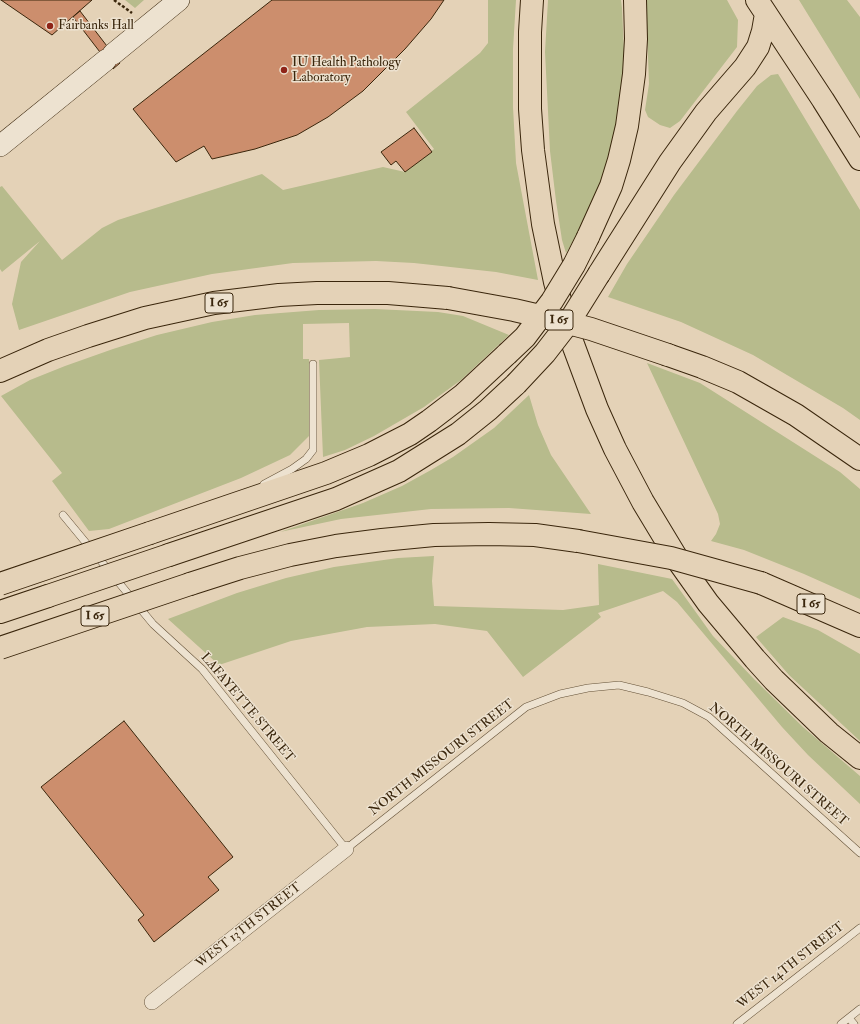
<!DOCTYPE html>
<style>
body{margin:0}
canvas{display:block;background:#e4d2b7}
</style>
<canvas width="860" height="1024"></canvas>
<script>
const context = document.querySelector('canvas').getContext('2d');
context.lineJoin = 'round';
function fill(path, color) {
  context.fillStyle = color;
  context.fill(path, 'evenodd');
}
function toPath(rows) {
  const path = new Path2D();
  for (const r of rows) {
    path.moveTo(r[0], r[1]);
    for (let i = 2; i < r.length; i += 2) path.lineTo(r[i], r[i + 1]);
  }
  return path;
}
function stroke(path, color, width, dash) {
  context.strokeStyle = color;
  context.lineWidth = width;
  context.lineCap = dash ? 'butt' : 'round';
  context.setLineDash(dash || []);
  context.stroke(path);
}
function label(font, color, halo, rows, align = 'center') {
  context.font = font + ' "IM FELL Double Pica",serif';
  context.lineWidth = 3;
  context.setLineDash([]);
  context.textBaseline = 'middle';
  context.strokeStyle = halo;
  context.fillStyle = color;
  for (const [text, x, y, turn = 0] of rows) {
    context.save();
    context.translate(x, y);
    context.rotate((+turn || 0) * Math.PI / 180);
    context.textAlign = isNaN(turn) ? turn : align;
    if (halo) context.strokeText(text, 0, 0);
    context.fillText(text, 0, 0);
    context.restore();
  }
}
const green = toPath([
 [125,0,144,0,135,8],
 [488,0,516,0,513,49,513,107,516,163,538,280,496,272,414,263,376,261,293,263,212,274,130,292,19,330,12,304,21,262,40,241,2,272,0,269,0,187,2,186,62,260,102,228,118,220,262,174,283,190,383,167,405,172,434,149,406,112,480,53,488,43],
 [548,0,621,0,622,8,624,52,622,90,615,129,605,170,589,215,566,253,562,240,556,201,550,151,545,52],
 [646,0,727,0,738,20,737,47,680,121,670,128,660,125,648,117,645,110,649,84],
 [799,0,847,0,860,17,860,99],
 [778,74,860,210,860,420,843,408,753,355,681,322,608,297,627,264,674,195,737,111,757,86,771,75],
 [375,309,438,312,463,316,509,335,461,380,424,407,374,436,345,450,323,457,319,360,350,357,349,323,303,324,303,359,309,359,309,436,290,455,241,478,109,529,89,531,52,481,62,473,1,396,30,380,65,366,113,349,157,335,212,322,255,315,319,310],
 [647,363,700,383,840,472,860,489,860,599,804,574,744,550,711,541,716,534,720,524,718,514],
 [529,395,538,425,551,455,591,514,509,508,431,509,341,519,280,532,363,503,402,486,431,470,453,457,494,428],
 [434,556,432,581,434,606,563,610,599,605,598,564,672,579,713,636,754,679,803,727,860,776,860,804,808,755,782,727,677,602,663,591,598,613,601,617,523,677,487,631,435,624,367,627,291,641,219,665,168,619,237,593,286,578,334,567,398,558],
 [783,617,818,630,860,654,860,741,789,675,756,637]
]);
const building = toPath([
 [1,0,92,0,52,35,1,0],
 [272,0,444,0,431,19,405,49,363,91,328,117,297,135,255,149,212,159,204,146,176,162,133,109,272,0],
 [80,11,120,63,113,69,73,17,80,11],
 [414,128,432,152,405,172,396,161,391,165,381,152,414,128],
 [124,721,233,857,208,877,219,890,154,942,138,920,144,915,41,787,124,721]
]);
const path = toPath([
 [114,0,132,13]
]);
const service = toPath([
 [264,484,292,469,306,459,313,450,313,364],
 [63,515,153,624,202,669,346,849,526,707,560,694,588,688,619,685,648,692,683,703,709,717,860,853],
 [849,1018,854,1024],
 [737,1024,860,928],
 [841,1024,860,1009]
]);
const minor = toPath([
 [152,1002,346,849]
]);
const secondary = toPath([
 [113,54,179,0],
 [0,146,106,60]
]);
const motorway = toPath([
 [532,0,530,32,530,109,533,150,543,224,555,282,571,339,597,409,615,449,643,502,681,565,708,603,755,659,774,680,829,733,860,758],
 [757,0,823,100,860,159],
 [588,237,611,186,619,160,627,126,634,74,636,39,635,0],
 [599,274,670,162,706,112,745,67,758,47,763,31,766,14],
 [668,355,702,367,738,382,796,415,860,459],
 [0,371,48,350,88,336,145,318,214,303,279,295,317,293,388,293,448,298],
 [150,533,326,473,369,455,410,434,429,421,463,395,507,354],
 [169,555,336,499,399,471,458,434,488,410,516,384],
 [761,583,860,626],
 [190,584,240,568,290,555,336,546,382,540,434,535,489,534,535,535,578,541],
 [0,612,48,596]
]);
const motorwayBridge = toPath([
 [448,298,514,310,553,319,591,329,668,355],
 [507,354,525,337,552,301,574,265,588,237],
 [516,384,545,353,569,322,599,274],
 [578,541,671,558,761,583],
 [0,584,150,533],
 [48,596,169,555],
 [0,648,190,584]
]);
const markers = [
 [50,26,4,"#8f2418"],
 [284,70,4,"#8f2418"]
];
const shields = [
 [219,303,28],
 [559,320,28],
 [811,604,28],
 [95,616,28]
];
const shieldNames = [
 ["I 65",219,303],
 ["I 65",559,320],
 ["I 65",811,604],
 ["I 65",95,616]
];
const poiNames = [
 ["Fairbanks Hall",58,26],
 ["IU Health Pathology",292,63],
 ["Laboratory",292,78]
];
const streetNames = [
 ["LAFAYETTE STREET",247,708,50],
 ["NORTH MISSOURI STREET",442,758,-38],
 ["NORTH MISSOURI STREET",778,765,41],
 ["WEST 13TH STREET",249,926,-38],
 ["WEST 14TH STREET",791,966,-38]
];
fill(green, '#b7bb8c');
fill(building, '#cc8e6d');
stroke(building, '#3a260c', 1);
stroke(service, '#645137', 8);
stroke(minor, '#645137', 16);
stroke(secondary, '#3a260c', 22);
stroke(motorway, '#3a260c', 24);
stroke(path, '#3a260c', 2.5, [3, 2]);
stroke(service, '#ede2d0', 7);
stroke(minor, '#ede2d0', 15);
stroke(secondary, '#ede2d0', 21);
stroke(motorway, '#e4d2b7', 22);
stroke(motorwayBridge, '#3a260c', 24, []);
stroke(motorwayBridge, '#e4d2b7', 22);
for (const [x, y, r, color] of markers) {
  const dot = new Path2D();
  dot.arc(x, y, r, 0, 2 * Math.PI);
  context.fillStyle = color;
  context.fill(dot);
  stroke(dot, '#ede2d0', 1.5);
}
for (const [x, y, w] of shields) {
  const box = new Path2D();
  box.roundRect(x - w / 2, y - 10, w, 20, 3);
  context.fillStyle = '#ede2d0';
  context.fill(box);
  stroke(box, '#3a260c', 1);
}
label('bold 12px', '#3a260c', null, shieldNames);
label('13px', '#3a260c', '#ede2d0', poiNames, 'left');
label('13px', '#3a260c', '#ede2d0', streetNames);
</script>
